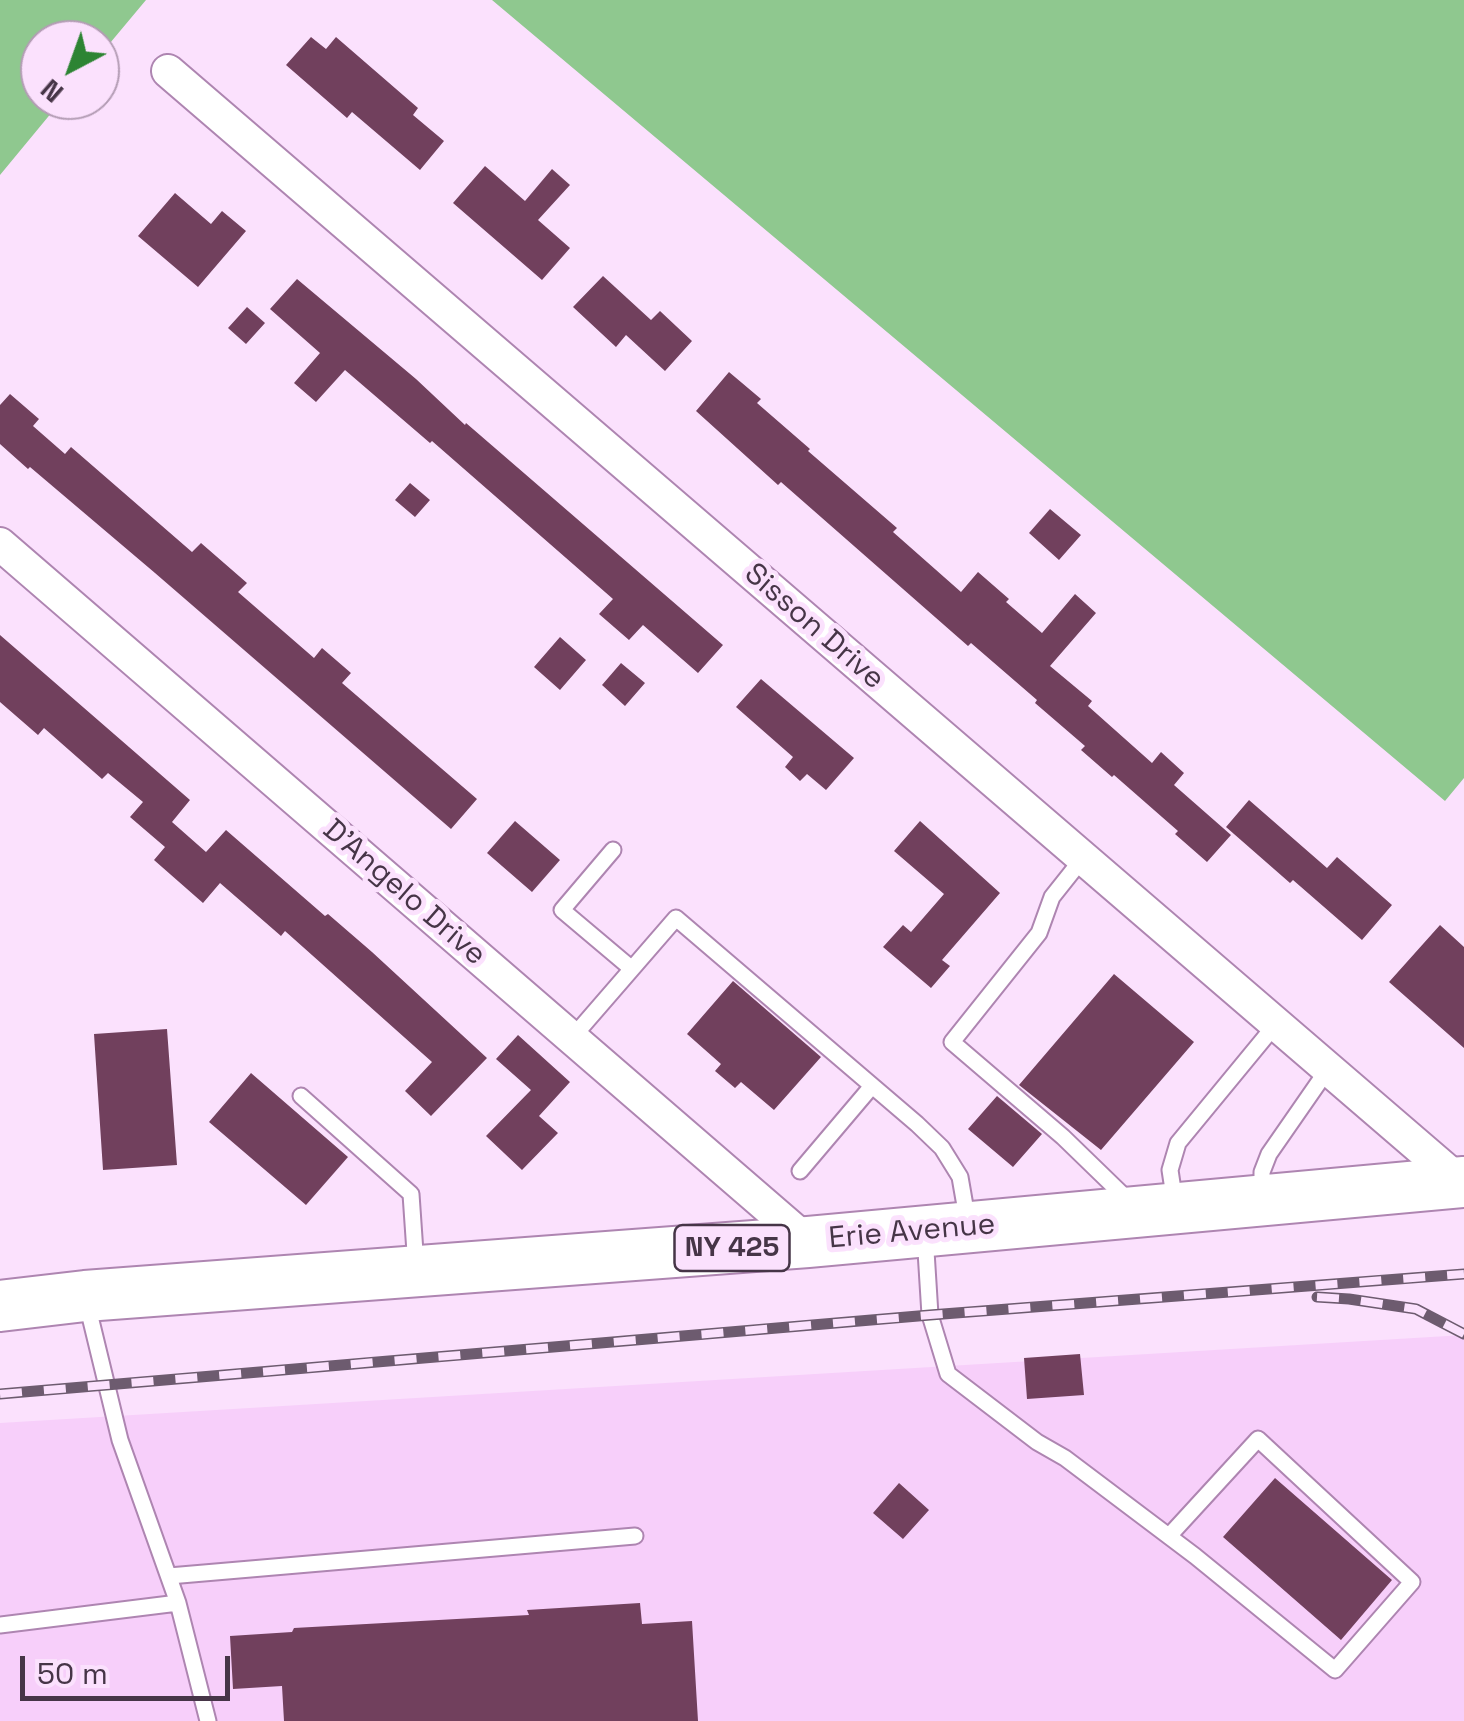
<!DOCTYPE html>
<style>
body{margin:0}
#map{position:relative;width:1464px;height:1721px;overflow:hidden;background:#fbe1fd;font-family:"Space Grotesk",sans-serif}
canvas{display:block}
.north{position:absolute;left:20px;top:20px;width:100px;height:100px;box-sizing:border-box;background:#fbe1fd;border:2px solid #b39cb4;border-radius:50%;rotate:221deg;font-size:28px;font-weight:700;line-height:40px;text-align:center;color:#463547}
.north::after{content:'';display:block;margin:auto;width:35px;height:45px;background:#2d8433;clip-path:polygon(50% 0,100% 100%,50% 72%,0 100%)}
.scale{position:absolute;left:20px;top:1656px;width:210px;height:45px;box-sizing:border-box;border:5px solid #463547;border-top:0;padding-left:12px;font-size:30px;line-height:35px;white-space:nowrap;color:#463547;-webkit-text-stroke:8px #fbe1fd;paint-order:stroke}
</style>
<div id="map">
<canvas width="1464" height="1721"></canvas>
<div class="north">N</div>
<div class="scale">50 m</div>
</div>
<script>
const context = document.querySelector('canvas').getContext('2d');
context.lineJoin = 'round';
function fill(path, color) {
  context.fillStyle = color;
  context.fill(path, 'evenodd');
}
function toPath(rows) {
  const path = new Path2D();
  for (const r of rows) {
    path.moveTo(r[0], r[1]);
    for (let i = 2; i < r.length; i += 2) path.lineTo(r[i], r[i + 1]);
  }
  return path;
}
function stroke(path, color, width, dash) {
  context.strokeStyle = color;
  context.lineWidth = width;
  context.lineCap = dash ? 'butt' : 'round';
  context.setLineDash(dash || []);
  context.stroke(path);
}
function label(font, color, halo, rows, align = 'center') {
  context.font = font + ' "Space Grotesk",sans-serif';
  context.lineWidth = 10;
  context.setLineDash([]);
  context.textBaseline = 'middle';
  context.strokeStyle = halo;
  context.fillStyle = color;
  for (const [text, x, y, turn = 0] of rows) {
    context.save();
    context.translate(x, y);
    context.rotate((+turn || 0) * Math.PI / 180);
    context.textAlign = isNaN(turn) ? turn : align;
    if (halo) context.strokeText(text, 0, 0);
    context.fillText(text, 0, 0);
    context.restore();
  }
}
const built = toPath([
 [1464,1335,1464,1721,0,1721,0,1423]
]);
const forest = toPath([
 [0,0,146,0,100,55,100,40,40,40,40,100,62,100,0,175],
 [492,0,1464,0,1464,778,1445,801]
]);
const building = toPath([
 [311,37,326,49,336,37,418,108,413,115,444,141,420,170,352,112,347,118,286,65],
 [485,166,525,201,552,169,570,185,538,220,570,248,542,280,453,203],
 [175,193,211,224,222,211,246,231,198,287,138,236],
 [603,276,651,320,660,311,692,341,665,371,626,335,616,347,573,307],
 [297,279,416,379,465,425,466,423,723,645,698,673,643,625,629,640,599,614,613,599,432,441,430,443,345,370,316,402,294,383,320,353,270,309],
 [247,307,265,323,246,344,228,328],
 [729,372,761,399,757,403,810,449,808,451,897,528,893,532,961,592,978,572,1009,599,1006,602,1042,633,1075,594,1096,613,1050,666,1092,701,1088,706,1152,763,1161,752,1184,773,1174,785,1231,835,1207,862,1175,834,1178,831,1114,775,1112,777,1081,750,1085,746,1035,703,1037,700,971,643,968,646,781,482,778,485,696,411],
 [10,394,39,419,33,426,65,454,71,447,192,552,201,543,247,583,238,592,314,658,322,648,351,673,342,683,477,799,451,829,155,573,30,467,28,469,0,444,0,405],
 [410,483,430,500,415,517,395,500],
 [1050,509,1081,535,1059,560,1029,533],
 [0,635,190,800,172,822,206,852,226,830,325,916,328,914,372,952,487,1058,431,1116,405,1091,432,1062,285,931,281,936,220,883,203,903,154,860,165,847,130,817,143,802,108,773,102,779,44,728,38,735,0,702],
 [560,637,586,660,560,690,534,667],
 [621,663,645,683,625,706,602,685],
 [761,679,854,758,826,790,807,774,800,781,785,767,793,757,736,707],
 [1249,800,1327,868,1337,857,1392,905,1362,940,1293,880,1290,883,1226,827],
 [515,821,560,860,532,892,487,853],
 [920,821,1000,893,942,960,950,966,931,988,883,947,903,925,911,932,944,894,894,851],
 [1440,925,1464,947,1464,1048,1389,982],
 [1114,974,1194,1042,1101,1150,1019,1085],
 [733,981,821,1057,774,1110,741,1082,735,1088,715,1071,721,1064,687,1034],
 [167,1029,177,1165,103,1170,94,1034],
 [518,1035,570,1082,539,1116,558,1133,522,1170,486,1136,531,1090,496,1059],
 [251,1073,348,1157,306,1205,209,1122],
 [997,1096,1042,1134,1013,1167,968,1129],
 [1080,1354,1084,1395,1027,1399,1024,1358],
 [1275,1478,1392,1580,1341,1640,1223,1537],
 [899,1483,929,1510,903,1539,873,1513],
 [640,1603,642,1624,692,1621,698,1721,284,1721,282,1686,233,1689,230,1636,292,1632,294,1628,529,1615,527,1610]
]);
const service = toPath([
 [613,850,562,910,632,969],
 [1083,858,1052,897,1039,933,952,1042,1063,1137,1129,1201],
 [572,1038,676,918,917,1124,942,1148,960,1177,968,1223],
 [301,1096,411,1194,416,1267],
 [800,1171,872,1086],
 [1262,1196,1262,1172,1269,1154,1328,1069],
 [1175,1203,1170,1170,1178,1143,1276,1024],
 [925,1235,930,1315,948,1374,1037,1442,1065,1458,1195,1556,1335,1670,1412,1582,1258,1439,1169,1536],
 [169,1576,635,1536],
 [178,1603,208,1721],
 [0,1625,178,1603,120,1440,87,1304]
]);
const minor = toPath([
 [168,71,1460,1182],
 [0,544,808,1242]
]);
const primary = toPath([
 [0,1306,85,1296,808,1242,1464,1182]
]);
const rail = toPath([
 [1317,1297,1349,1299,1416,1309,1464,1334],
 [0,1394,930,1315,1464,1274]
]);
const shields = [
 [732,1248,115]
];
const shieldNames = [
 ["NY 425",732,1248]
];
const streetNames = [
 ["Sisson Drive",814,627,41],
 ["D'Angelo Drive",404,893,41],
 ["Erie Avenue",912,1232,-5]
];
fill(built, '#f7cffa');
fill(forest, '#8fc88f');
fill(building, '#71405d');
stroke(service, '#ae85b1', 19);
stroke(minor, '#ae85b1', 36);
stroke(primary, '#ae85b1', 54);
stroke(service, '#fff', 15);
stroke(minor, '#fff', 32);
stroke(primary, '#fff', 50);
stroke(rail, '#6d5b6f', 11);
stroke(rail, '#fbe1fd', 8, [22]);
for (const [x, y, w] of shields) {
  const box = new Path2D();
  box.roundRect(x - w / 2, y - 23, w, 46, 8);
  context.fillStyle = '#fbe1fd';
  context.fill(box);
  stroke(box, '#463547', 2.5);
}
label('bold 28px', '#463547', null, shieldNames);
label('30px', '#463547', '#fbe1fd', streetNames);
</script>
